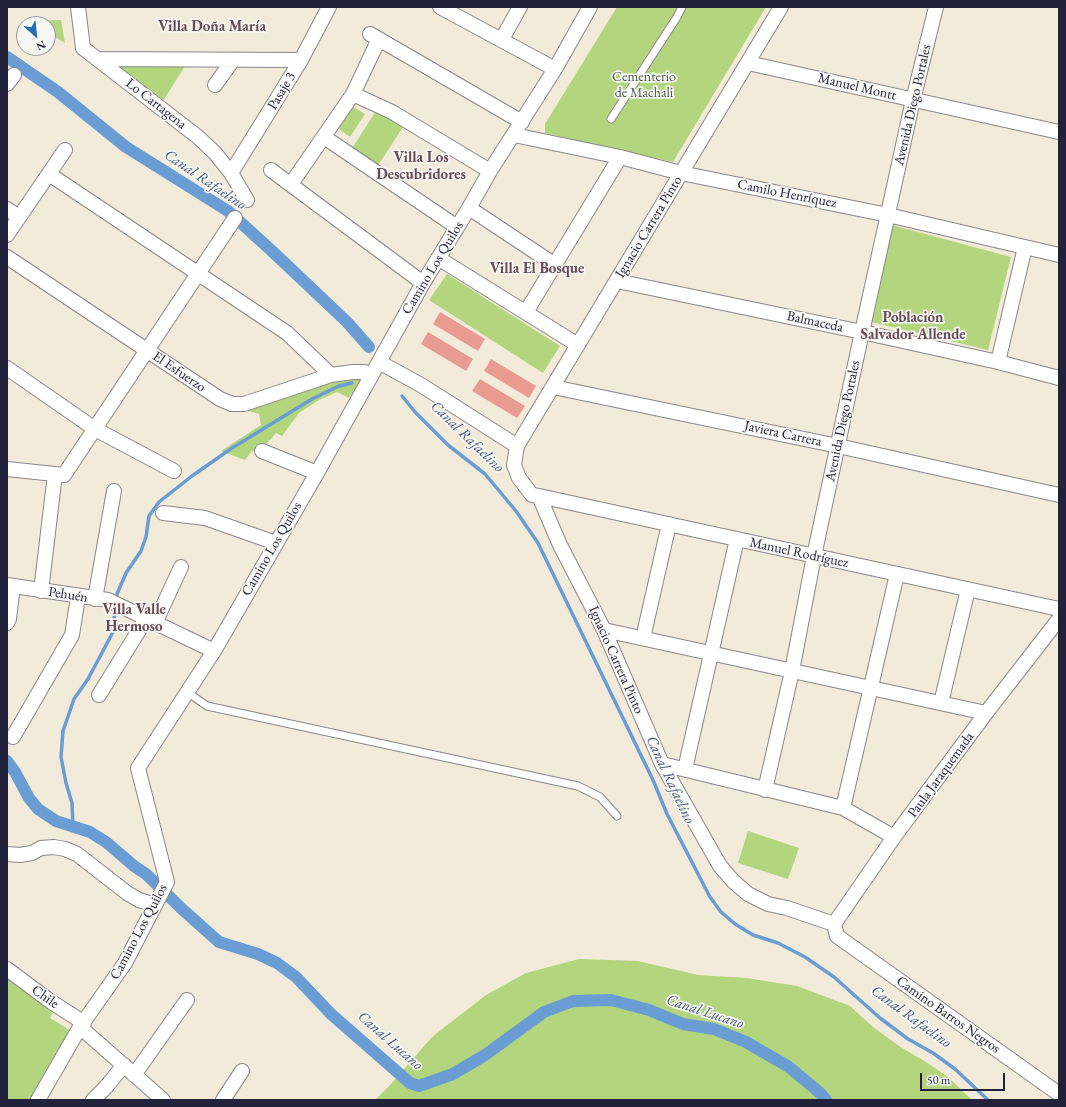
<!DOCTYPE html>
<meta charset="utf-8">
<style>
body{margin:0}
#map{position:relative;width:1066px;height:1107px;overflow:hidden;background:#f2ebda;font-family:"EB Garamond",serif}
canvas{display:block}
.frame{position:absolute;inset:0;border:8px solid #22223b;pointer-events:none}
.north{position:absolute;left:16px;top:16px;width:40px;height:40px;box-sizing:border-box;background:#f6f6f2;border:1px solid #a1a1a9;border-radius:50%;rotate:153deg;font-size:11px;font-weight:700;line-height:16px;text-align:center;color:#22223b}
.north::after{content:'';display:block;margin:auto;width:14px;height:18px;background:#1f6fb2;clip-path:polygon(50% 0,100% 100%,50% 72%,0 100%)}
.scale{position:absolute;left:920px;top:1073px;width:85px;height:18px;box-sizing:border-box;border:2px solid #22223b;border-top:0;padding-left:5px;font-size:12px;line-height:14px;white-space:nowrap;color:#22223b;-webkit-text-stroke:3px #f6f6f2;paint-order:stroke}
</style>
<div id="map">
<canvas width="1066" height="1107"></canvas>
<div class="frame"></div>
<div class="north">N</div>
<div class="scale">50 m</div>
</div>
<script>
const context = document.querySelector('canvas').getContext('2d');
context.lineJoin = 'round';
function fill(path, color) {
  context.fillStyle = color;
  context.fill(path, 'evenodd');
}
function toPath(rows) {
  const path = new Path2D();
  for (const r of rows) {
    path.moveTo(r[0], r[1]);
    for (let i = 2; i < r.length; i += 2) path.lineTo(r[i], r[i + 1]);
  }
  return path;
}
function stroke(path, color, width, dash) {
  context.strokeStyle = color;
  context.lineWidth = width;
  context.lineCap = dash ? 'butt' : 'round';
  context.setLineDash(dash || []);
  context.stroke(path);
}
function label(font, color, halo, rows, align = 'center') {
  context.font = font + ' "EB Garamond",serif';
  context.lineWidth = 3.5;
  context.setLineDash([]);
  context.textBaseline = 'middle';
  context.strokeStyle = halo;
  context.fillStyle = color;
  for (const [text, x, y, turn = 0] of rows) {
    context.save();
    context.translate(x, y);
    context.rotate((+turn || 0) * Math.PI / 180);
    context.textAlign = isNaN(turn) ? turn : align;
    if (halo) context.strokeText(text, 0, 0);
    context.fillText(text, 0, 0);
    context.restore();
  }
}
const green = toPath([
 [617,7,766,7,673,162,545,133,545,124],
 [61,20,65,43,48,33,48,24,33,24,29,21],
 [113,64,185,66,163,101],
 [350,105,365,114,350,137,336,127],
 [376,111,403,127,377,167,351,150],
 [892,225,1011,257,988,350,871,322],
 [447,274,560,346,543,373,429,300],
 [347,377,362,380,349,398,337,392,319,400,299,413,282,436,276,433,258,453,252,451,245,460,221,451,261,425,259,414,242,409,339,379],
 [748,831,799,848,788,879,738,863],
 [579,959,638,961,698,975,747,978,797,986,850,1006,873,1027,902,1048,926,1062,948,1077,972,1100,375,1100,391,1084,432,1037,486,995,526,973],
 [7,974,53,1012,50,1018,73,1032,34,1100,7,1100]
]);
const stream = toPath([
 [402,396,415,412,448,445,485,474,516,511,538,543,653,780,667,814,710,897,721,912,735,924,753,935,778,943,805,957,834,977,880,1018,908,1039,933,1053,955,1069,988,1100],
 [116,601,117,594,126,573,141,551,146,537,149,516,159,502,192,476,232,448,312,399,339,386,352,383],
 [73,828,72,803,66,783,61,757,63,731,74,699,88,679,113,632,115,607]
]);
const canal = toPath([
 [7,57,58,92,126,147,228,211,273,252,347,322,369,347],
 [7,761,15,772,29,798,38,809,56,821,90,832,106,842,134,866,146,874,182,909,219,942,258,954,277,963,296,977,331,1014,410,1083,419,1086,453,1074,485,1055,544,1012,573,1001,611,1000,649,1010,683,1024,714,1029,746,1042,789,1067,820,1093,826,1100]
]);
const building = toPath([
 [440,312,485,339,478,351,433,324],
 [428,332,473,359,466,371,421,344],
 [491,359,536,386,529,398,484,371],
 [480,379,525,406,517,418,472,391]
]);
const service = toPath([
 [611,119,677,17,682,7],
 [187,692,207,706,578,786,600,797,617,816]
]);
const minor = toPath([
 [78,7,83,48,198,137,215,153,231,173,247,200],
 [440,7,555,69],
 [370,34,522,122],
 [502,39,520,7],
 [98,59,301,60],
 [748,63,1059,132],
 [7,84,14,75],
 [215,85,233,60],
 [353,94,392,112,490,171],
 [514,135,620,157,681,173,888,215,1059,255],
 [324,137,457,227],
 [271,170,423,283],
 [231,173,301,60,329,7],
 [49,174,287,333,331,375],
 [291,184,353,94,379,39],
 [469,208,555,265],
 [7,209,19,217],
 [7,235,65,150],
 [7,257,220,399,232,404,244,404,331,375,353,372,365,372,371,376],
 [438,258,578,345],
 [617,281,862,332,998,362,1059,378],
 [526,312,620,157],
 [379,362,421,385,517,446,514,465,519,478,532,495,539,496,560,545,604,630,662,764,720,866,733,881,748,894,768,904,787,908,834,924],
 [998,362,1025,247],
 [7,368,95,429,174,471],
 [553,387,838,446,1059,495],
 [517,446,781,7],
 [262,451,317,473],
 [7,469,64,475,235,218],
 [539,496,1059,609],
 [163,513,205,518,276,543],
 [7,585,108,600,214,651],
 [41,591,55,474],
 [95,599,114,491],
 [1059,619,986,713,894,837,834,924,837,936,1059,1094],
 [7,623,9,619,13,586],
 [155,623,181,567],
 [604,630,986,713],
 [643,638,669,524],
 [99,695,146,619],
 [941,703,968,589],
 [13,737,72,635,78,597],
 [662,764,843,808,894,837],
 [685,769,737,539],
 [765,790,792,671,814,556,862,332,913,100,936,7],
 [843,808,897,574],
 [7,854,20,855,32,853,41,848,54,847,65,849,77,854,127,893,139,900,155,905],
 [7,969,50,1001,84,1023],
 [80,1027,163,1100],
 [134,1075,187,1000],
 [38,1100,80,1027,125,963,167,882,138,768,214,651,317,473,423,283,469,208,490,171,555,69,590,7],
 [93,1100,106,1087,124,1065],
 [223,1100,242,1071]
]);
const parkNames = [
 ["Cementerio",644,77],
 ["de Machali",644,93]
];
const streetNames = [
 ["Manuel Montt",857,87,13],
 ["Pasaje 3",282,91,-59],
 ["Lo Cartagena",156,104,38],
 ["Avenida Diego Portales",913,105,-77],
 ["Camilo Henríquez",787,194,11],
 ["Ignacio Carrera Pinto",649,227,-59],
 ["Camino Los Quilos",433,268,-59],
 ["Balmaceda",815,322,12],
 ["El Esfuerzo",179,372,34],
 ["Avenida Diego Portales",843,421,-78],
 ["Javiera Carrera",783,434,12],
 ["Camino Los Quilos",272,549,-60],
 ["Manuel Rodríguez",799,553,12],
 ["Pehuén",68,595,9],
 ["Ignacio Carrera Pinto",616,660,66],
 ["Paula Jaraquemada",941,775,-54],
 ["Camino Los Quilos",139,932,-62],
 ["Chile",45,997,35],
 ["Camino Barros Negros",948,1015,35]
];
const neighbourhoodNames = [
 ["Villa Doña María",212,27],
 ["Villa Los",421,158],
 ["Descubridores",421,175],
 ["Villa El Bosque",537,269],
 ["Población",913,318],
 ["Salvador Allende",913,335],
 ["Villa Valle",134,610],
 ["Hermoso",134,627]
];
const waterNames = [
 ["Canal Rafaelino",205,180,34],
 ["Canal Rafaelino",467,437,44],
 ["Canal Rafaelino",670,780,65],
 ["Canal Lucano",705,1012,18],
 ["Canal Rafaelino",911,1017,36],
 ["Canal Lucano",390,1041,41]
];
fill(green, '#b2d57e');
stroke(stream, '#6b9dd5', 3.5);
stroke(canal, '#6b9dd5', 12);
fill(building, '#e99b92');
stroke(service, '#8a868a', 9);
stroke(minor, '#8a868a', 16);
stroke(service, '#fff', 7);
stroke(minor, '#fff', 14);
label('14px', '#4d584f', '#f6f6f2', parkNames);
label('14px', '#22223b', '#f6f6f2', streetNames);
label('bold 15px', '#684c59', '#f6f6f2', neighbourhoodNames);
label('italic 15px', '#435980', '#f6f6f2', waterNames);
</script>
